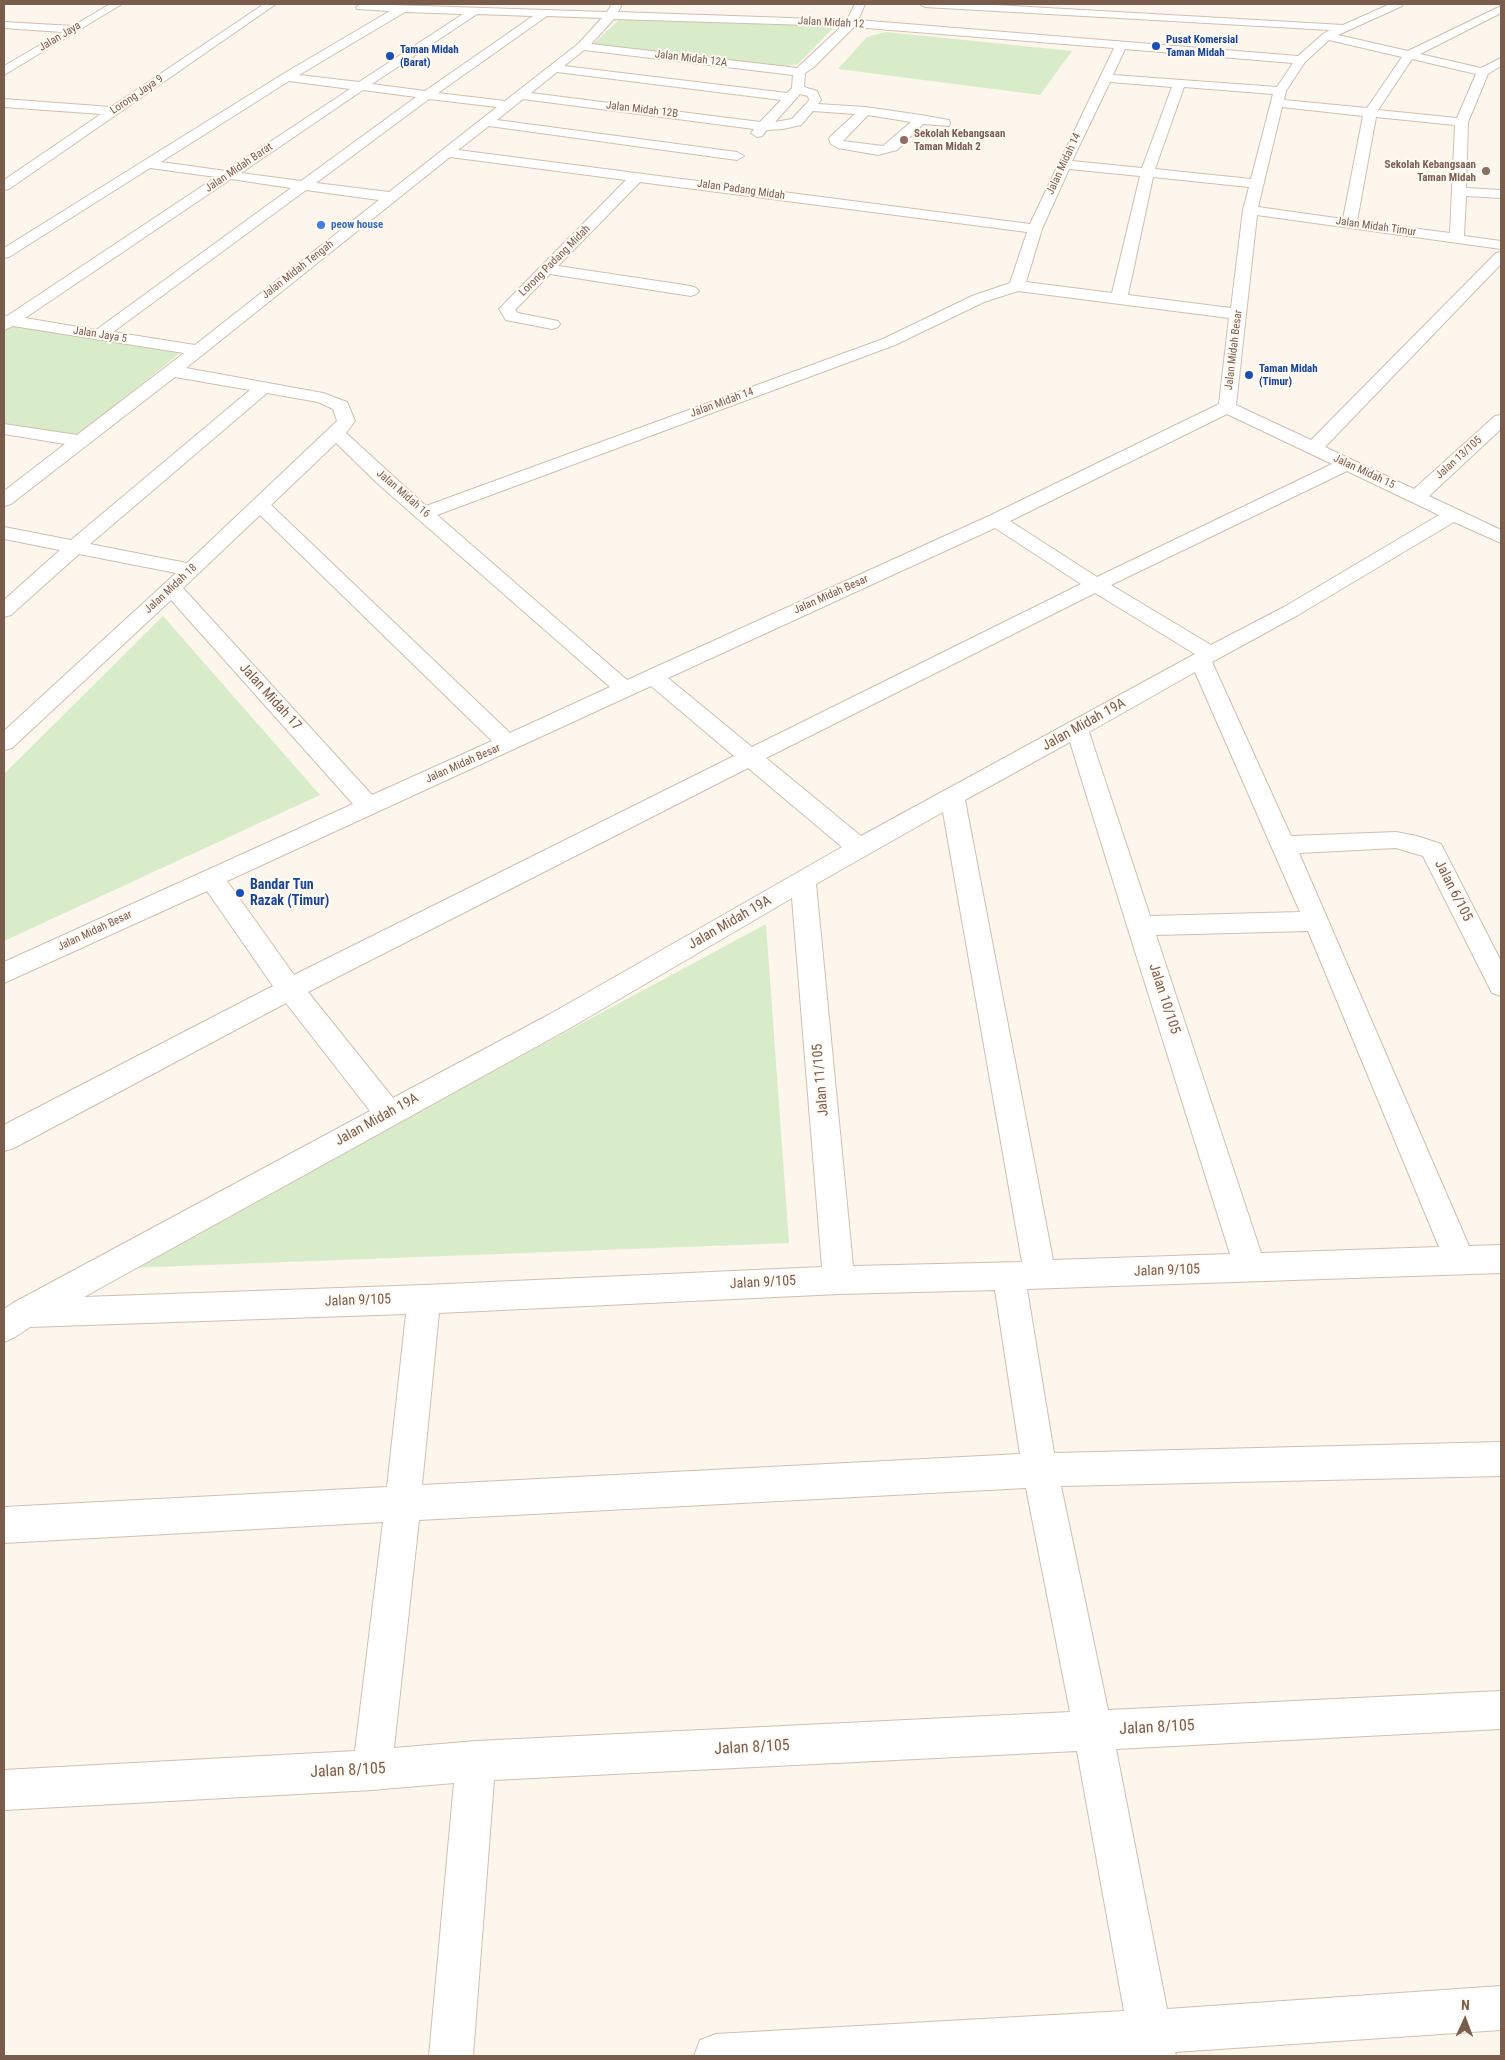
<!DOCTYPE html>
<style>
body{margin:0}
#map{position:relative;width:1505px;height:2060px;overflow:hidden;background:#fdf6ec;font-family:"Roboto Condensed",sans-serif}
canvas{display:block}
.frame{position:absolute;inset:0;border:5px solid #7a5c4d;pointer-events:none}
.north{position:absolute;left:1440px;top:1995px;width:50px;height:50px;-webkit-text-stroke:4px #fffaf3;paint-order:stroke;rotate:2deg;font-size:14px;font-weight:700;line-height:20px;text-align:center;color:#7a5c4d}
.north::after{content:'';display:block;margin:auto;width:18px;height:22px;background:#7a5c4d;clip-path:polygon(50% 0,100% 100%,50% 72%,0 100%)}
</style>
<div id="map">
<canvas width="1505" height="2060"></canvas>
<div class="frame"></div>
<div class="north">N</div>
</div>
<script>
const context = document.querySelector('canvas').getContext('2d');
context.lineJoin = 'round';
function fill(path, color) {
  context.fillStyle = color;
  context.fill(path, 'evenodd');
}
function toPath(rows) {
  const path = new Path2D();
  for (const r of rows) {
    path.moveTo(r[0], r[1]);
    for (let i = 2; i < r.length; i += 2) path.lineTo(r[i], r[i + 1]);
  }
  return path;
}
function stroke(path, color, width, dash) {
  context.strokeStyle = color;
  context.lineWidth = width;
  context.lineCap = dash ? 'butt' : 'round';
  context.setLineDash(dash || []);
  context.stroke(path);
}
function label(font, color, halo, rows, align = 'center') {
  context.font = font + ' "Roboto Condensed",sans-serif';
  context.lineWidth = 4;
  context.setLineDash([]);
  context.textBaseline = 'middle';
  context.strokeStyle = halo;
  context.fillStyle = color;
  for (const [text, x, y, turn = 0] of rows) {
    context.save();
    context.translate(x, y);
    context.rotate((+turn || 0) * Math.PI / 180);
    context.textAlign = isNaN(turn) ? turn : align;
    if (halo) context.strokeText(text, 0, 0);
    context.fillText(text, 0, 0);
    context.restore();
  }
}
const green = toPath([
 [619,20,835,26,798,64,780,67,593,44],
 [886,32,1072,51,1040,95,838,69,867,37],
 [10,325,181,352,78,436,4,423,4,329],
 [163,616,320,795,4,941,4,774],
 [766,924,789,1243,128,1268]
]);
const minor = toPath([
 [110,4,122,4,4,75,4,66,62,32,4,28,4,22,73,26,110,4],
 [264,4,276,4,9,189,4,190,4,180,101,114,4,107,4,99,111,107,264,4],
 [361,4,607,12,612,4,620,4,621,6,618,12,847,20,855,4,865,4,858,20,1298,56,1323,34,1330,30,925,7,920,4,978,4,1343,25,1390,4,1403,4,1402,6,1338,35,1408,51,1501,6,1501,13,1420,54,1481,68,1501,58,1501,66,1488,74,1468,122,1466,188,1501,190,1501,198,1466,196,1464,236,1501,241,1501,249,1257,215,1236,405,1311,440,1496,253,1501,252,1501,264,1325,447,1414,489,1495,416,1501,415,1501,429,1429,496,1501,530,1501,543,1454,522,1298,615,1212,662,1291,836,1396,832,1417,836,1441,844,1501,961,1501,996,1492,993,1423,856,1396,848,1299,853,1469,1246,1501,1245,1501,1273,1027,1289,1054,1453,1501,1442,1501,1476,1061,1486,1108,1710,1501,1691,1501,1729,1116,1749,1167,2009,1501,1986,1501,2030,1175,2052,1176,2056,694,2056,700,2040,716,2034,1124,2011,1077,1751,494,1780,473,2056,429,2056,454,1783,372,1790,4,1810,4,1770,355,1751,383,1522,4,1543,4,1507,387,1487,406,1314,30,1327,15,1337,4,1342,4,1309,13,1303,370,1111,286,1003,14,1148,4,1151,4,1125,273,986,207,891,4,983,4,962,353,804,171,600,12,748,4,750,4,731,176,573,79,554,11,615,4,617,4,600,60,550,4,539,4,527,71,540,250,390,175,377,11,504,4,506,4,491,65,444,4,434,4,424,77,435,184,353,13,326,4,330,4,315,7,316,216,177,150,168,9,257,4,258,4,248,283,74,390,11,357,9,356,7,361,4],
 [405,12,463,14,359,82,299,75,405,12],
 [477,14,533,16,425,91,372,84,477,14],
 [547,16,602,18,578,44,505,101,438,93,547,16],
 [614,19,842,26,797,68,591,44,614,19],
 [854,27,1114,48,1030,224,458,150,489,126,737,160,744,156,737,152,497,120,523,99,754,129,751,133,757,137,762,136,767,130,783,129,801,125,813,111,855,114,831,136,829,139,831,144,838,148,878,155,897,150,923,124,949,126,950,123,949,120,921,115,865,107,818,104,821,100,817,91,804,87,805,73,814,67,854,27],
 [1329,40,1402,57,1367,108,1284,100,1286,91,1305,62,1329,40],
 [1125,49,1293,63,1277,87,1113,75,1125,49],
 [584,50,793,75,792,88,787,93,564,66,584,50],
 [1412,59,1476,74,1457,118,1378,110,1412,59],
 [557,72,781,100,760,122,531,93,557,72],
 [289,81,350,89,226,171,161,162,289,81],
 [1110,82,1172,87,1142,168,1072,161,1110,82],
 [1184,87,1273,94,1251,179,1155,169,1184,87],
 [363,90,416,97,301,181,241,173,363,90],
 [800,94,808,96,809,100,806,104,792,119,775,122,800,94],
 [429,99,497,107,389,192,316,183,429,99],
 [1282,107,1363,116,1343,219,1258,207,1282,107],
 [868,115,911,122,883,146,843,141,868,115],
 [1376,117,1455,125,1450,233,1357,221,1376,117],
 [450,157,626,180,499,309,506,320,552,329,558,327,560,324,558,321,518,313,515,310,550,274,691,296,696,294,699,291,696,288,691,286,558,266,640,182,1027,232,1010,283,972,296,883,339,426,506,346,433,355,421,347,402,323,393,186,368,450,157],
 [1069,169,1140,176,1112,293,1026,282,1042,229,1069,169],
 [1153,177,1249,187,1243,210,1231,308,1128,295,1153,177],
 [231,179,291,188,96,330,25,318,231,179],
 [306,190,379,200,195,345,113,332,306,190],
 [1018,291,1229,318,1219,404,989,516,627,680,437,515,895,345,984,302,1018,291],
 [267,393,318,402,333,409,337,421,187,563,90,544,267,393],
 [1227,414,1332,464,1097,577,1010,521,1227,414],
 [336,443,377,483,610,687,510,733,271,505,336,443],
 [1347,471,1439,515,1284,607,1211,645,1111,585,1347,471],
 [260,515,492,741,372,795,183,588,260,515],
 [995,528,1081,584,752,747,668,678,995,528],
 [1095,593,1195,654,861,836,766,758,1095,593],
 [1195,672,1300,912,1150,916,1089,732,1195,672],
 [651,686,734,756,294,975,227,881,651,686],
 [1070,742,1127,926,1230,1254,1053,1260,965,800,1070,742],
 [748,768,842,847,550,1014,393,1098,308,992,748,768],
 [943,812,1022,1262,853,1266,816,884,943,812],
 [792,898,822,1267,424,1285,84,1297,570,1028,792,898],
 [1308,931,1439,1247,1261,1253,1156,935,1308,931],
 [995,1290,1020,1454,422,1485,439,1313,839,1294,995,1290],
 [1026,1488,1070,1712,476,1741,394,1748,419,1520,1026,1488]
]);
const markers = [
 [1156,46,5,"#1a4fb4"],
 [390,56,5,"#1a4fb4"],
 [904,140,5,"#8d6e63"],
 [1486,171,5,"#8d6e63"],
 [321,225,5,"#3f7fe0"],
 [1249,375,5,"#1a4fb4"],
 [240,893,5,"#1a4fb4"]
];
const farStreetnames = [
 ["Jalan Midah 12",831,23,3],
 ["Jalan Jaya",60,37,-31],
 ["Jalan Midah 12A",691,59,7],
 ["Lorong Jaya 9",137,95,-34],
 ["Jalan Midah 12B",642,110,7],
 ["Jalan Midah 14",1064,164,-65],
 ["Jalan Midah Barat",239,168,-34],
 ["Jalan Padang Midah",741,190,8],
 ["Jalan Midah Timur",1376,227,8],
 ["Lorong Padang Midah",555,261,-45],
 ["Jalan Midah Tengah",298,270,-38],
 ["Jalan Jaya 5",100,335,9],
 ["Jalan Midah Besar",1234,350,-83],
 ["Jalan Midah 14",722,403,-20],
 ["Jalan 13/105",1459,458,-42],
 ["Jalan Midah 15",1364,472,25],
 ["Jalan Midah 16",403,494,41],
 ["Jalan Midah 18",171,589,-43],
 ["Jalan Midah Besar",831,595,-24],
 ["Jalan Midah Besar",463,764,-24],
 ["Jalan Midah Besar",95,931,-25]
];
const farTransitnames = [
 ["Pusat Komersial",1166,40],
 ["Taman Midah",1166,53],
 ["Taman Midah",400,50],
 ["(Barat)",400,63],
 ["Taman Midah",1259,369],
 ["(Timur)",1259,382]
];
const farEducationnames = [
 ["Sekolah Kebangsaan",914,134],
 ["Taman Midah 2",914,147],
 ["Sekolah Kebangsaan",1476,165,"right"],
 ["Taman Midah",1476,178,"right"]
];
const farShopnames = [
 ["peow house",331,225]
];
const streetNames = [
 ["Jalan Midah 17",270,697,48],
 ["Jalan Midah 19A",1084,725,-29],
 ["Jalan 6/105",1453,891,63],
 ["Jalan Midah 19A",730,923,-30],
 ["Jalan 10/105",1164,999,72],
 ["Jalan 11/105",821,1080,-95],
 ["Jalan Midah 19A",377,1120,-29],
 ["Jalan 9/105",1167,1271,-2],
 ["Jalan 9/105",763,1283,-3],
 ["Jalan 9/105",358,1301,-2]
];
const transitNames = [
 ["Bandar Tun",250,885],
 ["Razak (Timur)",250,901]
];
const nearStreetnames = [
 ["Jalan 8/105",1157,1728,-3],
 ["Jalan 8/105",752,1748,-3],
 ["Jalan 8/105",348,1771,-3]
];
fill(green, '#d8ecc9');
stroke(minor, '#d1beb0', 2);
fill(minor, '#fff');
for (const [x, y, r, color] of markers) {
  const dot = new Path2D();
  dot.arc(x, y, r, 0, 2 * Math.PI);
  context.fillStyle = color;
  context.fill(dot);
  stroke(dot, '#fffaf3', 2);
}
label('11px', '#7a5c4d', '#fffaf3', farStreetnames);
label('bold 11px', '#164399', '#fffaf3', farTransitnames, 'left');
label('bold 11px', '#785e54', '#fffaf3', farEducationnames, 'left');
label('bold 11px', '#366cbe', '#fffaf3', farShopnames, 'left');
label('14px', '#7a5c4d', '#fffaf3', streetNames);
label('bold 14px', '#164399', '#fffaf3', transitNames, 'left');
label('16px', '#7a5c4d', '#fffaf3', nearStreetnames);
</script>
